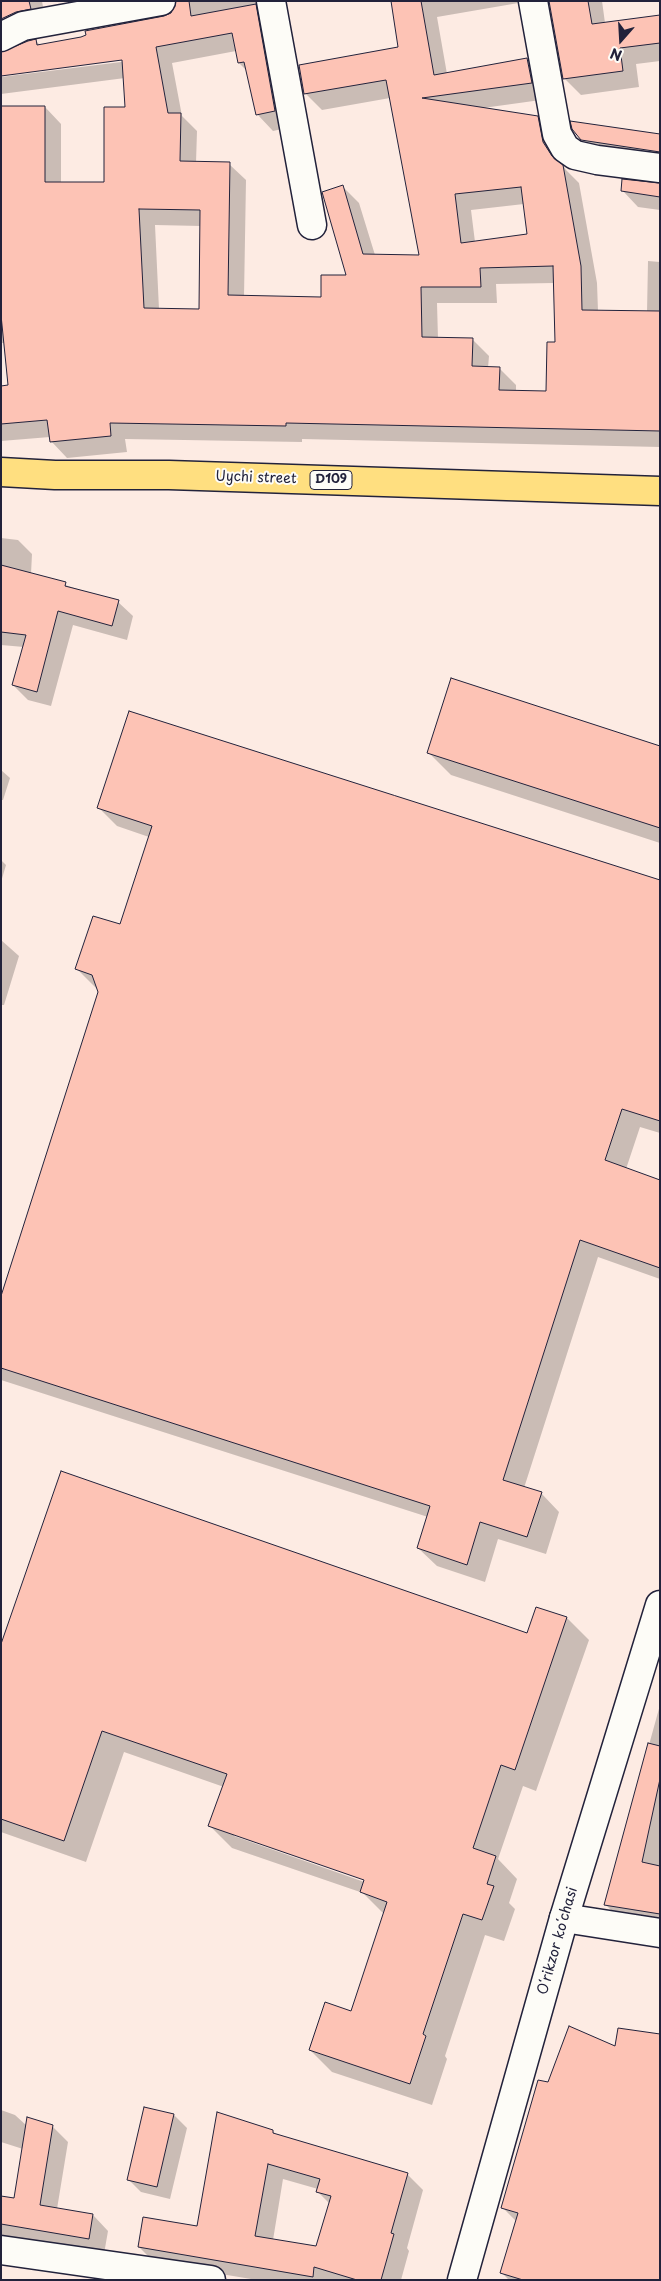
<!DOCTYPE html>
<meta charset="utf-8">
<style>
body{margin:0}
#map{position:relative;width:661px;height:2281px;overflow:hidden;background:#fdebe3;font-family:"Playpen Sans",sans-serif}
canvas{display:block}
.frame{position:absolute;inset:0;border:2px solid #22223b;pointer-events:none}
.north{position:absolute;left:596px;top:15px;width:50px;height:50px;-webkit-text-stroke:4px #fdfcf7;paint-order:stroke;rotate:199deg;font-size:14px;font-weight:700;line-height:20px;text-align:center;color:#22223b}
.north::after{content:'';display:block;margin:auto;width:18px;height:22px;background:#22223b;clip-path:polygon(50% 0,100% 100%,50% 72%,0 100%)}
</style>
<div id="map">
<canvas width="661" height="2281"></canvas>
<div class="frame"></div>
<div class="north">N</div>
</div>
<script>
const context = document.querySelector('canvas').getContext('2d');
context.lineJoin = 'round';
function fill(path, color) {
  context.fillStyle = color;
  context.fill(path, 'evenodd');
}
function toPath(rows) {
  const path = new Path2D();
  for (const r of rows) {
    path.moveTo(r[0], r[1]);
    for (let i = 2; i < r.length; i += 2) path.lineTo(r[i], r[i + 1]);
  }
  return path;
}
function stroke(path, color, width, dash) {
  context.strokeStyle = color;
  context.lineWidth = width;
  context.lineCap = dash ? 'butt' : 'round';
  context.setLineDash(dash || []);
  context.stroke(path);
}
function label(font, color, halo, rows, align = 'center') {
  context.font = font + ' "Playpen Sans",sans-serif';
  context.lineWidth = 4;
  context.setLineDash([]);
  context.textBaseline = 'middle';
  context.strokeStyle = halo;
  context.fillStyle = color;
  for (const [text, x, y, turn = 0] of rows) {
    context.save();
    context.translate(x, y);
    context.rotate((+turn || 0) * Math.PI / 180);
    context.textAlign = isNaN(turn) ? turn : align;
    if (halo) context.strokeText(text, 0, 0);
    context.fillText(text, 0, 0);
    context.restore();
  }
}
const shadow = toPath([
 [1,1,42,1,46,25,4,44,1,54,36,41,41,46,164,18,172,14,177,1,96,16,81,1,271,1,291,127,273,131,257,114,247,71,239,63,236,51,172,63,182,116,197,131,196,163,229,164,246,180,244,297,322,298,347,277,343,187,359,203,375,255,420,256,390,98,322,110,305,93,400,48,392,1,530,1,437,17,447,74,527,60,544,76,548,99,483,108,537,117,554,133,559,159,566,170,579,183,597,283,598,311,647,312,648,261,660,262,660,447,302,439,302,442,125,439,127,452,67,458,51,441,50,437,1,441,1,387,9,386,5,343,1,343,1,107,45,107,61,124,61,183,105,183,126,108,125,78,1,94,1,77,129,61,128,58,1,74],
 [524,204,528,236,475,242,471,210],
 [155,225,201,226,200,310,159,309],
 [554,283,556,344,547,392,516,392,516,385,499,368,488,368,489,356,472,339,438,339,437,303,497,303,496,284],
 [550,1,602,1,605,23,660,16,660,61,636,64,639,87,581,95,564,78],
 [660,136,660,166,599,156,582,140],
 [660,184,660,210,638,207,622,190],
 [1,538,18,540,32,554,31,574,118,602,133,616,127,640,73,625,51,706,28,700,13,685,24,647,1,645],
 [660,747,660,843,451,775,428,752],
 [1,770,10,778,3,800,1,800],
 [99,808,660,882,660,1133,640,1127,626,1169,660,1181,660,1279,598,1257,524,1488,541,1493,559,1512,546,1554,498,1539,485,1582,437,1566,418,1548,428,1517,1,1380,1,1301,100,992,77,969,121,926,149,837,117,826],
 [1,860,6,865,1,882],
 [1,940,19,956,4,1005,1,1005],
 [537,1608,567,1618,589,1640,536,1791,523,1786,498,1859,517,1879,509,1903,515,1909,504,1941,485,1935,445,2056,447,2059,432,2105,332,2072,310,2050,352,2012,384,1914,363,1893,232,1848,210,1826,224,1787,124,1752,86,1862,1,1832,1,1648,528,1634],
 [234,1834,371,1881,370,1884,234,1836],
 [660,1705,660,1928,622,1921,605,1904],
 [1,2110,15,2115,27,2126,53,2127,68,2142,57,2209,93,2215,108,2231,104,2254,1,2236,1,2197,15,2199,23,2149,1,2142],
 [174,2115,187,2128,170,2199,141,2192,128,2179],
 [273,2131,276,2135,407,2174,423,2190,407,2248,409,2251,401,2280,257,2280,155,2263,139,2247,198,2227],
 [283,2179,318,2189,317,2191,330,2204,317,2248,273,2240],
 [660,2205,660,2280,509,2280,502,2273,517,2222,502,2207]
]);
const building = toPath([
 [1,1,29,1,31,9,16,12,1,19,1,1],
 [176,1,189,1,191,16,256,4,275,111,256,115,244,62,238,63,232,33,156,47,168,113,181,113,180,161,230,162,228,295,321,297,321,275,346,275,322,192,343,185,363,254,419,255,386,80,304,94,299,65,398,47,391,1,421,1,434,75,527,58,532,83,422,98,538,116,543,142,552,156,563,165,581,266,582,310,660,311,660,431,286,423,286,426,110,423,111,436,50,442,47,420,1,424,1,386,8,385,1,315,1,106,45,106,45,182,104,182,104,107,125,107,122,60,1,76,1,52,28,41,36,39,37,45,81,37,86,35,85,31,164,16,171,13,176,1],
 [521,187,527,234,461,243,455,194,521,187],
 [139,209,200,210,199,309,144,308,139,209],
 [553,266,555,342,547,342,546,391,499,390,500,367,472,366,473,338,422,337,421,287,481,287,480,268,553,266],
 [549,1,588,1,592,24,660,15,660,43,620,48,623,71,563,79,549,1],
 [570,121,660,134,660,152,581,140,572,129,570,121],
 [622,179,660,183,660,197,621,191,622,179],
 [1,565,66,582,65,586,119,600,112,626,58,611,37,692,12,685,26,635,1,632,1,565],
 [451,678,660,746,660,828,427,753,451,678],
 [129,711,660,880,660,1121,622,1109,605,1160,660,1180,660,1268,580,1240,503,1480,542,1492,527,1537,480,1522,467,1565,417,1548,430,1506,1,1368,1,1296,98,992,92,975,75,969,93,916,120,924,152,826,97,808,129,711],
 [61,1471,527,1633,536,1607,567,1617,515,1770,501,1765,473,1848,496,1856,487,1884,494,1886,482,1920,463,1914,423,2034,426,2036,410,2084,309,2050,325,2002,351,2011,387,1902,360,1892,364,1880,208,1826,227,1774,102,1731,64,1841,1,1819,1,1644,61,1471],
 [648,1743,660,1746,660,1779,642,1862,660,1866,660,1914,604,1905,648,1743],
 [569,2026,615,2046,618,2028,660,2034,660,2280,523,2280,500,2273,518,2213,501,2208,538,2080,548,2082,569,2026],
 [144,2107,174,2114,157,2187,127,2180,144,2107],
 [217,2112,273,2130,273,2133,408,2173,391,2233,394,2234,381,2280,357,2280,314,2267,313,2277,138,2247,143,2217,197,2226,217,2112],
 [268,2164,320,2179,316,2192,331,2196,316,2246,255,2236,268,2164],
 [27,2117,53,2125,40,2205,93,2214,89,2239,1,2224,1,2196,14,2198,27,2117]
]);
const minor = toPath([
 [271,1,312,225],
 [533,1,557,134,565,148,575,155,597,160,660,168],
 [1,37,23,26,161,1],
 [564,1918,660,1933],
 [1,2250,211,2280]
]);
const secondary = toPath([
 [462,2280,564,1918,660,1605]
]);
const primary = toPath([
 [1,472,55,475,169,475,660,491]
]);
const shields = [
 [331,480,42]
];
const shieldNames = [
 ["D109",331,480]
];
const streetNames = [
 ["Uychi street",256,478,2],
 ["Oʻrikzor koʻchasi",558,1941,-74]
];
fill(shadow, '#0003');
fill(building, '#fdc3b5');
stroke(building, '#22223b', 1);
stroke(minor, '#22223b', 31);
stroke(secondary, '#22223b', 31);
stroke(primary, '#22223b', 31);
stroke(minor, '#fdfcf7', 28);
stroke(secondary, '#fdfcf7', 28);
stroke(primary, '#ffdf80', 28);
for (const [x, y, w] of shields) {
  const box = new Path2D();
  box.roundRect(x - w / 2, y - 9.5, w, 19, 4);
  context.fillStyle = '#fdfcf7';
  context.fill(box);
  stroke(box, '#22223b', 1);
}
label('bold 12px', '#22223b', null, shieldNames);
label('14px', '#22223b', '#fdfcf7', streetNames);
</script>
